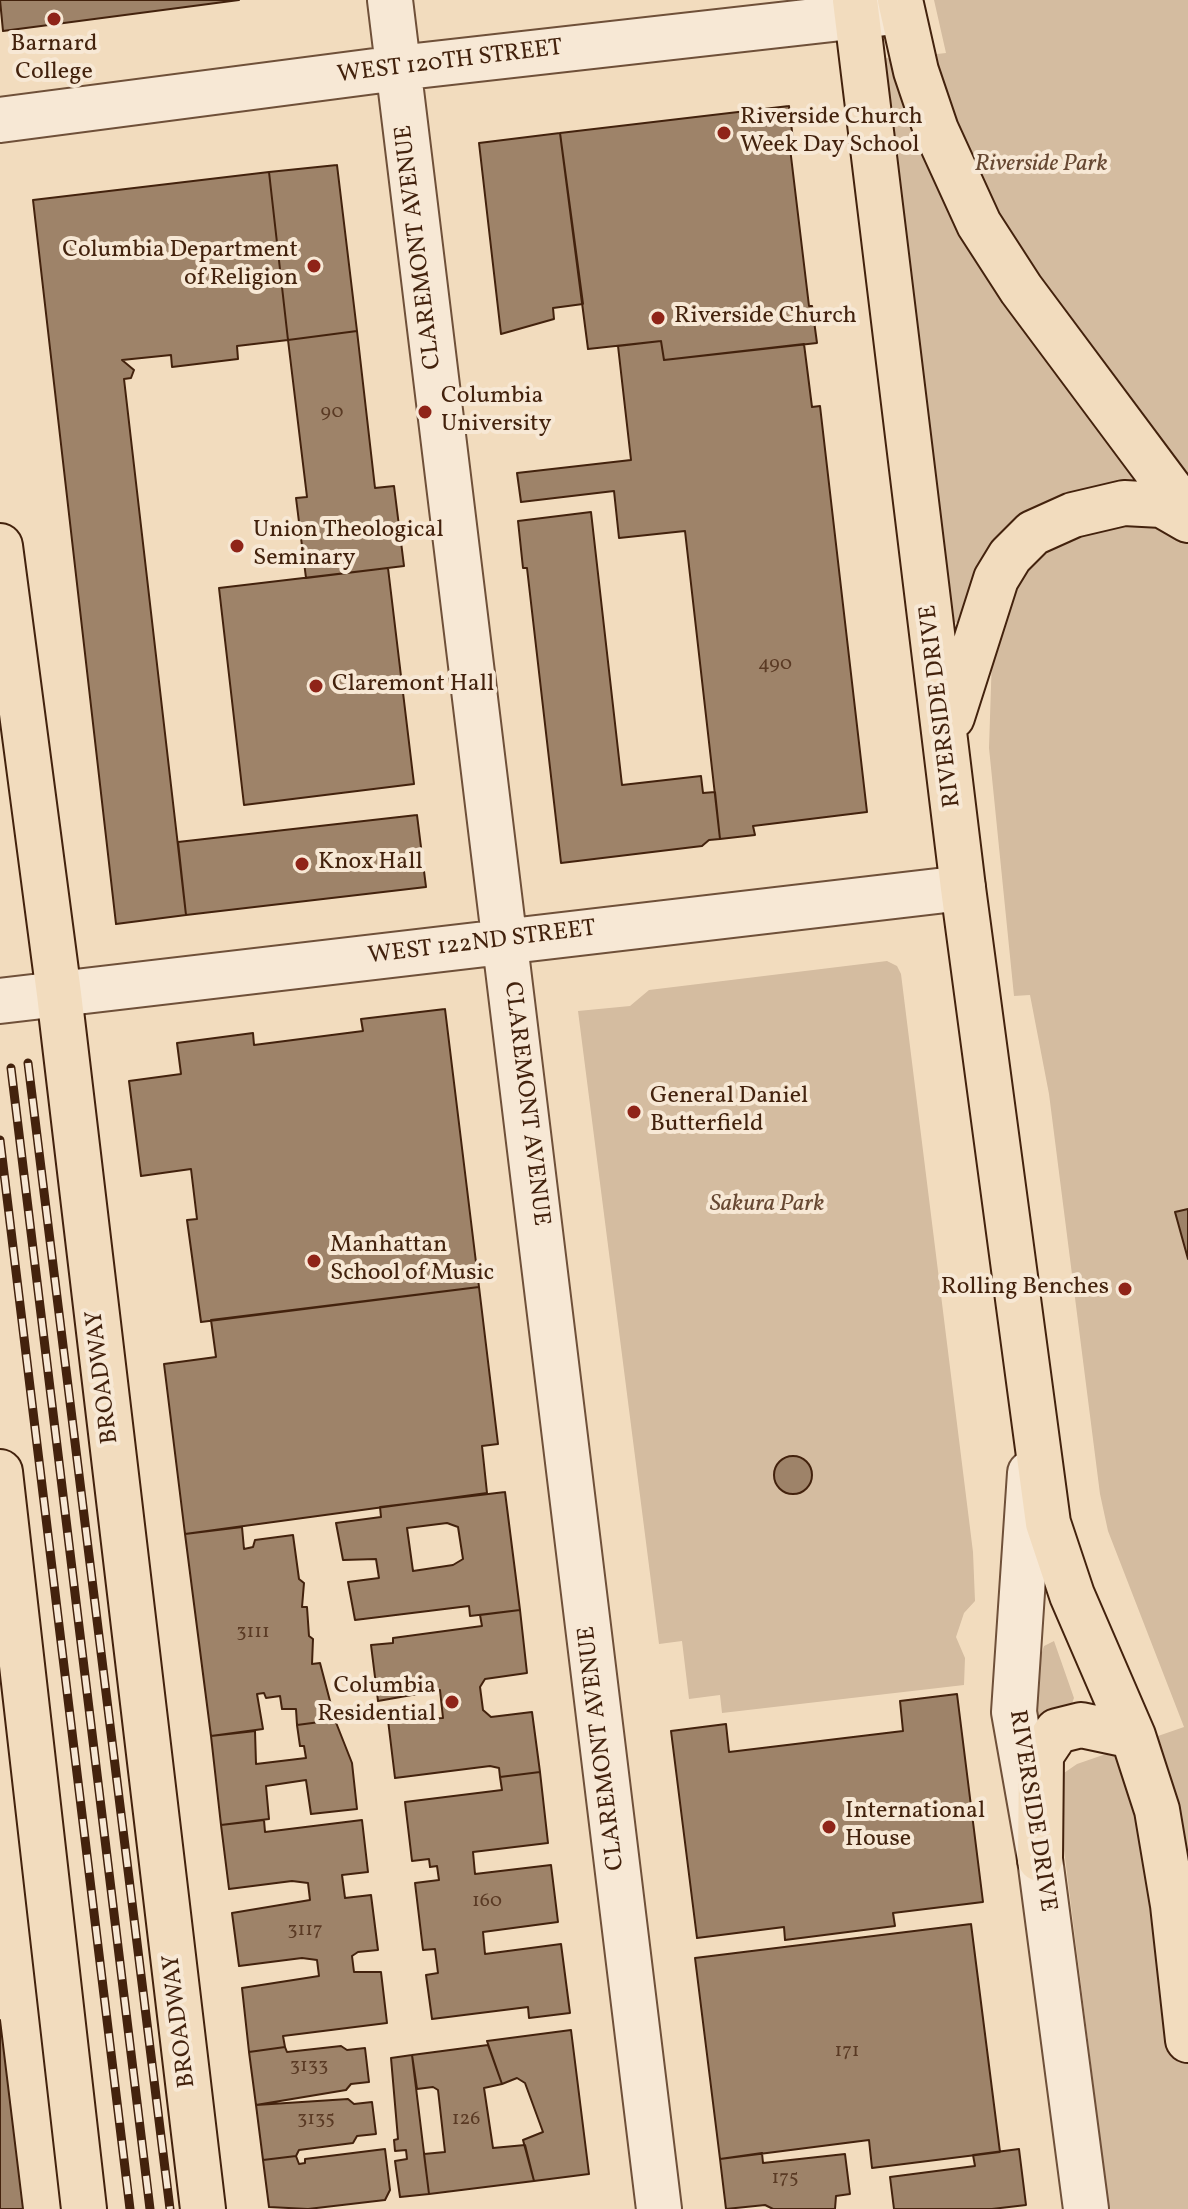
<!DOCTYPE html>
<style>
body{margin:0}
canvas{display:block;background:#f2dcbe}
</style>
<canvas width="1188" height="2209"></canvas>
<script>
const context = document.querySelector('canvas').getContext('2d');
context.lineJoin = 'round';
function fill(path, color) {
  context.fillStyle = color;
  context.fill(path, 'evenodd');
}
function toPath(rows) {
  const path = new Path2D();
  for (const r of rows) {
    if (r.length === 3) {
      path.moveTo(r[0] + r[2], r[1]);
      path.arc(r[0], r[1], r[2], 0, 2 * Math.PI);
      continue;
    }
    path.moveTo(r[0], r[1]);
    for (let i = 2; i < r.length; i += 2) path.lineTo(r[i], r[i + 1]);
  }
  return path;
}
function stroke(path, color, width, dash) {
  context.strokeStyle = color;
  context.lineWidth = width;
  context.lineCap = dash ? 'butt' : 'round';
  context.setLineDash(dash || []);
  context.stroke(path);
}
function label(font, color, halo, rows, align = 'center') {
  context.font = font + ' Vollkorn,serif';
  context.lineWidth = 8;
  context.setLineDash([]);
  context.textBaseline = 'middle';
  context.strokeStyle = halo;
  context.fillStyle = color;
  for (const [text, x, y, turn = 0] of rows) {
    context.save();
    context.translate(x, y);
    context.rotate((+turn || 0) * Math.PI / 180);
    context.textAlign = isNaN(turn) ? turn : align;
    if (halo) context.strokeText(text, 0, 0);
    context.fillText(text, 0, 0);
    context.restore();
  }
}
const green = toPath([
 [934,0,1188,0,1188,2209,1109,2209,1063,1842,1058,1790,1061,1775,1077,1764,1184,1727,1108,1531,1100,1494,1049,1094,1030,995,1014,996,989,748,992,656,964,620,957,623,947,618,883,57,891,59,946,53],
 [887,961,897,966,901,974,973,1552,975,1601,964,1613,956,1637,965,1658,964,1685,722,1713,720,1695,689,1699,682,1641,659,1644,578,1011,630,1006,649,990],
 [1054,1641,1074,1698,1071,1706,1038,1717,1032,1712,1037,1668,1044,1646]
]);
const building = toPath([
 [0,0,239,0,3,31,0,0],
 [789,106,794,148,790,148,809,306,812,306,817,343,664,360,661,341,588,349,560,133,789,106],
 [560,133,583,304,553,308,554,319,501,334,479,143,560,133],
 [337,165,357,331,288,340,269,172,337,165],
 [269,172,288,340,237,346,238,359,172,367,171,355,122,360,134,370,131,378,124,379,186,915,116,924,33,200,269,172],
 [357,331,375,488,394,486,404,566,306,578,296,498,307,497,288,340,357,331],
 [661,341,664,360,804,344,812,407,820,406,867,812,753,826,755,835,720,839,685,531,619,538,614,491,521,502,517,473,631,460,618,346,661,341],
 [591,512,622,785,701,776,703,793,715,792,720,839,709,840,702,846,561,863,527,568,523,568,518,521,591,512],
 [388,568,414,784,244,805,219,588,388,568],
 [417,815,426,887,186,915,178,842,417,815],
 [445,1009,479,1287,201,1322,187,1220,197,1219,191,1169,141,1176,129,1081,181,1074,177,1043,253,1033,254,1045,363,1031,361,1019,445,1009],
 [1188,1209,1188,1259,1175,1212,1188,1209],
 [479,1287,498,1444,482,1446,487,1493,185,1534,164,1364,216,1357,211,1320,479,1287],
 [793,1475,19],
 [505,1492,520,1610,470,1616,469,1606,355,1620,348,1582,379,1578,376,1559,343,1560,336,1523,381,1517,380,1507,505,1492],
 [447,1523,458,1527,463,1559,453,1565,413,1571,407,1528,447,1523],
 [242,1527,244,1549,253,1547,255,1540,293,1535,299,1579,304,1583,302,1607,307,1607,309,1636,313,1639,312,1664,320,1663,335,1720,297,1725,296,1709,282,1709,280,1696,266,1698,264,1693,257,1694,263,1729,211,1736,185,1534,242,1527],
 [520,1610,527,1673,485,1679,480,1687,483,1710,491,1717,532,1712,540,1772,500,1777,499,1768,490,1766,395,1778,388,1720,443,1718,440,1690,378,1701,371,1645,393,1643,393,1638,482,1626,480,1615,520,1610],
 [957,1694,983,1902,893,1913,895,1926,785,1940,784,1927,697,1938,671,1731,726,1724,729,1752,903,1731,900,1701,957,1694],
 [335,1720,352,1763,357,1809,311,1814,306,1780,266,1786,269,1819,221,1825,211,1736,255,1731,256,1764,306,1758,304,1746,300,1746,297,1725,335,1720],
 [540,1772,548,1843,473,1852,475,1874,551,1865,558,1922,483,1932,485,1954,561,1944,570,2013,529,2018,528,2007,432,2019,426,1975,438,1973,435,1949,423,1950,415,1883,439,1880,437,1866,430,1867,429,1859,412,1861,405,1802,502,1790,500,1777,540,1772],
 [264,1820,265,1832,362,1820,368,1872,342,1875,345,1898,371,1895,378,1950,358,1952,352,1956,354,1972,381,1972,387,2023,283,2036,285,2047,249,2052,242,1988,319,1976,317,1960,302,1958,239,1966,232,1913,310,1900,308,1883,292,1881,229,1889,221,1825,264,1820],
 [971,1924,1000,2152,872,2168,869,2140,720,2159,695,1958,971,1924],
 [0,2020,23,2209,0,2209,0,2020],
 [571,2030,589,2174,534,2181,523,2140,543,2132,525,2083,517,2078,502,2084,487,2041,571,2030],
 [488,2045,502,2084,484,2088,493,2148,525,2145,534,2181,429,2194,424,2154,445,2152,438,2090,433,2087,417,2089,412,2055,488,2045],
 [341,2046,347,2050,365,2048,369,2082,351,2084,346,2090,256,2105,249,2052,285,2047,287,2052,341,2046],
 [412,2055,429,2194,400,2197,395,2161,407,2159,406,2150,395,2151,394,2140,398,2139,391,2058,412,2055],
 [348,2099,354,2104,372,2102,376,2134,357,2136,353,2143,299,2150,296,2156,263,2160,256,2105,348,2099],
 [385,2149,390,2190,385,2200,308,2209,269,2207,263,2160,296,2156,299,2164,305,2163,305,2159,385,2149],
 [1019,2149,1026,2205,992,2209,894,2209,890,2177,975,2166,973,2155,1019,2149],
 [762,2153,763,2163,845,2154,850,2194,836,2196,835,2209,773,2209,765,2205,726,2209,720,2159,762,2153]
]);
const minor = toPath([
 [390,0,659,2209],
 [0,120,398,68,895,12],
 [0,1001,963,888],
 [1030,1473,1014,1712,1040,1859,1086,2209]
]);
const major = toPath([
 [855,0,963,888,1048,1523,1072,1595,1133,1736,1157,1810,1173,1905,1188,2040],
 [900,0,916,71,936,130,979,224,1021,289,1188,513],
 [0,546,59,994,203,2209],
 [952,717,996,579,1010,556,1033,533,1073,515,1124,503,1162,505,1188,520],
 [0,1472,84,2209],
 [1040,1859,1041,1755,1057,1731,1081,1725,1133,1736]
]);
const rail = toPath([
 [28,1063,170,2209],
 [11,1068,150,2209],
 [0,1140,130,2209]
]);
const markers = [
 [54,19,8,"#8f2418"],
 [724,133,8,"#8f2418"],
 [314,266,8,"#8f2418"],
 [658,318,8,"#8f2418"],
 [425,412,8,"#8f2418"],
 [237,546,8,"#8f2418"],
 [316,686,8,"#8f2418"],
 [302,864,8,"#8f2418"],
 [634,1112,8,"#8f2418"],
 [314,1261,8,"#8f2418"],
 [1125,1289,8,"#8f2418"],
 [452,1702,8,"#8f2418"],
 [829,1827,8,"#8f2418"]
];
const numberNames = [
 ["90",332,413],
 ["490",775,665],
 ["3111",253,1633],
 ["160",487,1902],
 ["3117",305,1931],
 ["171",847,2052],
 ["3133",309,2067],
 ["3135",316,2120],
 ["126",466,2120],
 ["175",785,2179]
];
const poiNames = [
 ["Barnard",54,46,"center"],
 ["College",54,74,"center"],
 ["Riverside Church",740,119],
 ["Week Day School",740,147],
 ["Columbia Department",298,252,"right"],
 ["of Religion",298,280,"right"],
 ["Riverside Church",674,318],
 ["Columbia",441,398],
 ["University",441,426],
 ["Union Theological",253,532],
 ["Seminary",253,560],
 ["Claremont Hall",332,686],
 ["Knox Hall",318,864],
 ["General Daniel",650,1098],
 ["Butterfield",650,1126],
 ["Manhattan",330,1247],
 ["School of Music",330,1275],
 ["Rolling Benches",1109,1289,"right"],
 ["Columbia",436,1688,"right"],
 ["Residential",436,1716,"right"],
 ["International",845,1813],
 ["House",845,1841]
];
const streetNames = [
 ["WEST 120TH STREET",450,63,-7],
 ["CLAREMONT AVENUE",420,247,-97],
 ["RIVERSIDE DRIVE",942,706,-97],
 ["WEST 122ND STREET",482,944,-7],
 ["CLAREMONT AVENUE",525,1104,83],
 ["BROADWAY",104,1377,-97],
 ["CLAREMONT AVENUE",603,1748,-97],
 ["RIVERSIDE DRIVE",1031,1811,81],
 ["BROADWAY",181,2021,-97]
];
const parkNames = [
 ["Riverside Park",1041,166],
 ["Sakura Park",767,1206]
];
fill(green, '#d4bca0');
fill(building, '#9e8369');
stroke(building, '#43220d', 2);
stroke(minor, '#6f5039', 48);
stroke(major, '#43220d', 48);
stroke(minor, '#f7e8d5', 44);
stroke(major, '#f2dcbe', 44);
stroke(rail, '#43220d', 9);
stroke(rail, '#f7e8d5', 6, [18]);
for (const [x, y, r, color] of markers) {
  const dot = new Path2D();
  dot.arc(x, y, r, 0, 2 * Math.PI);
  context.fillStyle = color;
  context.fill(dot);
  stroke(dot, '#f7e8d5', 3);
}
label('20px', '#5a3a24', null, numberNames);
label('24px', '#43220d', '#f7e8d5', poiNames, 'left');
label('24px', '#43220d', '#f7e8d5', streetNames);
label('italic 24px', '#674832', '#f7e8d5', parkNames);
</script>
